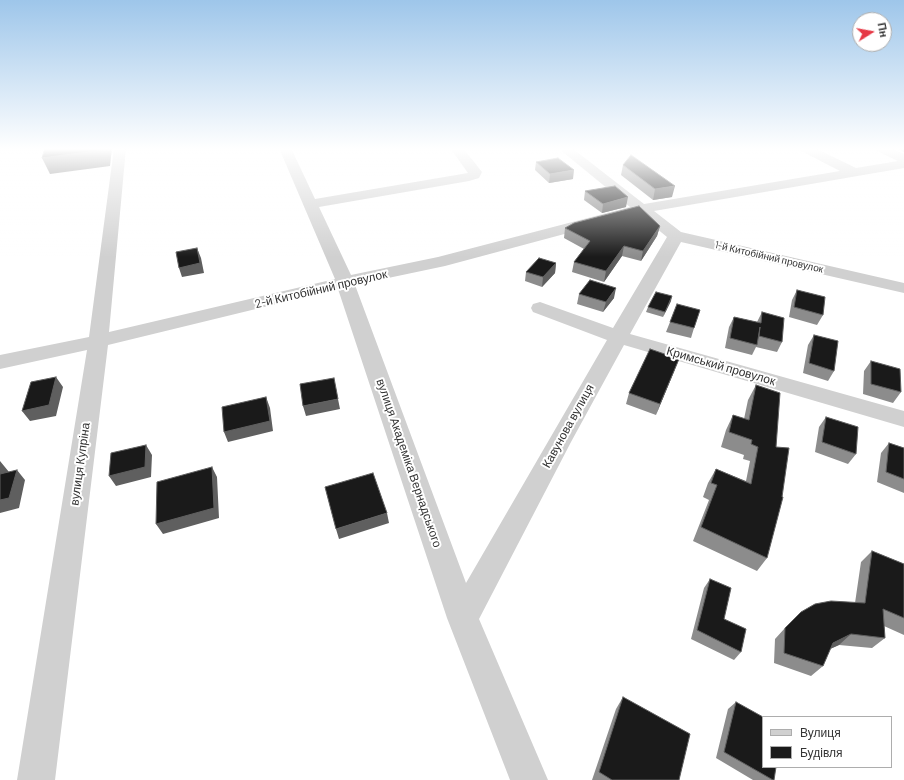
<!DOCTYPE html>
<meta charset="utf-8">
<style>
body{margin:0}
#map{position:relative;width:904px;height:780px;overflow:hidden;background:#fff;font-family:Barlow,sans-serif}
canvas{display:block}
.legend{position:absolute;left:762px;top:716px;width:130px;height:52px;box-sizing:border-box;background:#fff;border:1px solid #adadad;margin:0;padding:5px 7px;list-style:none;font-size:12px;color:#333}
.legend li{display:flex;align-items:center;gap:8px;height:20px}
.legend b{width:20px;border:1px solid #adadad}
.north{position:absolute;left:852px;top:12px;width:40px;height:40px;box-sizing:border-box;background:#fff;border:1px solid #adadad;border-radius:50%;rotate:79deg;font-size:11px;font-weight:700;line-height:16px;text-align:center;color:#333}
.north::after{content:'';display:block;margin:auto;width:14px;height:18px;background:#e63946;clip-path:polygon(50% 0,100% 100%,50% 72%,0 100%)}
</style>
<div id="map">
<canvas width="904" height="780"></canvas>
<ul class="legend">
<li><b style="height:5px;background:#d0d0d0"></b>Вулиця</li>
<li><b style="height:11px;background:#1a1a1a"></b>Будівля</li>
</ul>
<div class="north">Пн</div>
</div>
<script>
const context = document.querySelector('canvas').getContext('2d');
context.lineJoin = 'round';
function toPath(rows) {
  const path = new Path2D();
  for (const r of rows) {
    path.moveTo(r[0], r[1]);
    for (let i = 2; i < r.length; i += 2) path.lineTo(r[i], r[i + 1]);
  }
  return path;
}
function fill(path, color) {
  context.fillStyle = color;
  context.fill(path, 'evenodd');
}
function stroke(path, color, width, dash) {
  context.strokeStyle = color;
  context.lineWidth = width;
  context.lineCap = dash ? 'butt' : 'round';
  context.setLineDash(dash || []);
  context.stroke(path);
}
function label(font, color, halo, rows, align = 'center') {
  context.font = font + ' Barlow,sans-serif';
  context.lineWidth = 4;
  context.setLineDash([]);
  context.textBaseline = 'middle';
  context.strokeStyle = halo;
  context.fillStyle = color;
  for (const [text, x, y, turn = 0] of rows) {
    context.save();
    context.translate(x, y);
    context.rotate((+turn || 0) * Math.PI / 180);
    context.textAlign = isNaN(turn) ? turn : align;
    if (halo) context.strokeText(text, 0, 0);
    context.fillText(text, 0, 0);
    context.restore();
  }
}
const minor = toPath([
 [114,148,126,148,109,332,335,279,279,148,291,148,315,199,468,173,450,148,463,148,482,172,479,178,469,181,319,207,351,275,438,257,630,207,558,148,572,148,644,204,840,171,801,151,799,148,815,148,856,168,898,161,877,151,875,148,891,148,904,154,904,168,654,211,681,232,904,283,904,293,681,242,630,334,904,411,904,427,624,345,571,442,479,619,548,780,510,780,447,618,338,289,108,345,55,780,17,780,87,350,0,369,0,355,89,337,114,148],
 [639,214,667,237,613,328,540,302,533,304,531,308,533,312,607,340,466,583,355,285,445,266,639,214]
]);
const wall = toPath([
 [896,148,904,148,904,152],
 [536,162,573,179,549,183,535,170],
 [623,165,672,197,653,200,621,175],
 [585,191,626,207,602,213,584,200],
 [660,226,657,236,641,261,622,256,604,282,572,272,574,262,584,249,564,238,565,228],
 [556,263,555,273,542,287,525,281,526,272],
 [797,290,823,315,817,325,789,317,792,300],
 [579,294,614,298,603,312,577,304],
 [671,301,663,317,646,312,648,307],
 [762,312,782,342,777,352,756,347,752,355,725,348,729,327,734,317,757,322],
 [670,322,694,328,691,338,666,332],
 [814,335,834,371,828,381,803,373,808,345],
 [871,361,901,392,893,403,863,394,864,371],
 [675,369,656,415,626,404,629,393],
 [756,385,767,558,757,571,693,541,709,500,703,497,708,483,716,469,746,481,750,461,743,459,744,455,721,447,726,430,733,415,744,419,748,400],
 [826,417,856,454,848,464,815,452,819,427],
 [889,443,904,448,904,493,877,482,881,453],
 [872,551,904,564,904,635,884,626,885,638,872,648,839,645,830,649,823,666,811,676,774,663,775,639,785,628,855,603,861,562],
 [710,579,724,619,741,652,734,660,691,639,704,588],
 [623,697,679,780,592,780,616,709],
 [736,702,774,780,753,780,716,758,728,709]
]);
const shadedWall = toPath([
 [104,148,112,148,110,166,50,174,42,158],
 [574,170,573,179,549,183,550,174],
 [675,186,672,197,653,200,655,189],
 [628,197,626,207,602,213,603,204],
 [660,226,657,236,641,261,643,251],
 [624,246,622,256,604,282,606,271],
 [197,248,201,258,204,273,182,277,179,268],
 [556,263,555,273,542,287,543,277],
 [616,288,614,298,603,312,606,302],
 [672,296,671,301,663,317,665,312],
 [679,359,675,369,656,415,660,404],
 [56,377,63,387,56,416,30,421,22,411],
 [266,397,270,408,273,431,228,442,224,432],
 [338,399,340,409,306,416,303,406],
 [146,445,152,455,151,477,116,486,109,476],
 [0,461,9,472,0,479],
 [212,467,217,477,219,518,163,534,156,524],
 [17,470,25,480,19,508,0,513,0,500],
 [387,513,389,523,339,539,336,529],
 [851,634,839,645,821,653,833,643]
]);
const building = toPath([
 [45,148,104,148,103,150,42,158,45,148],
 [631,155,675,186,655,189,623,165,631,155],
 [558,158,574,170,550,174,536,162,558,158],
 [615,186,628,197,603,204,585,191,615,186],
 [639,206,660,226,643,251,624,246,606,271,574,262,590,241,565,228,574,223,639,206],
 [197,248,200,263,179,268,176,252,197,248],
 [539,258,556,263,543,277,526,272,539,258],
 [590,280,616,288,606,302,579,294,590,280],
 [797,290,825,297,823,315,794,307,797,290],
 [656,292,672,296,665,312,648,307,656,292],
 [677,304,700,310,694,328,670,322,677,304],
 [762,312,784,318,782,342,759,336,760,327,757,345,730,338,734,317,761,323,762,312],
 [814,335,838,341,834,371,809,363,814,335],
 [650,349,679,359,660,404,629,393,650,349],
 [871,361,900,369,901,392,871,384,871,361],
 [56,377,49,405,22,411,31,382,56,377],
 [334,378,338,399,303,406,300,384,334,378],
 [756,385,780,393,776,447,789,448,782,497,783,497,767,558,701,527,717,485,711,483,716,469,751,484,758,447,751,444,752,440,729,432,733,415,749,420,756,385],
 [266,397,270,421,224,432,222,407,266,397],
 [826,417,858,427,856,454,822,442,826,417],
 [889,443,904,448,904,479,886,472,889,443],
 [146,445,145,467,109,476,111,453,146,445],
 [212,467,214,508,156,524,157,482,212,467],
 [17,470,9,498,0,500,0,474,17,470],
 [373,473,387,513,336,529,325,487,373,473],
 [872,551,904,564,904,618,883,609,885,638,851,634,833,643,823,666,784,653,785,628,801,612,815,604,831,601,865,603,872,551],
 [710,579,731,588,724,619,746,629,741,652,697,630,710,579],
 [623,697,690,734,679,780,612,780,599,772,623,697],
 [736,702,763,717,763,767,776,767,774,780,773,780,724,752,736,702]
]);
const farStreetnames = [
 ["1-й Китобійний провулок",769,257,13]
];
const streetNames = [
 ["2-й Китобійний провулок",321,289,-13],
 ["Кримський провулок",721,366,16],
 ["Кавунова вулиця",568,426,-61],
 ["вулиця Академіка Вернадського",409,463,71],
 ["вулиця Купріна",80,464,-82]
];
fill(minor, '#d0d0d0');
fill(wall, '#8c8c8c');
fill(shadedWall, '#5f5f5f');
fill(building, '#1a1a1a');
stroke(building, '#5f5f5f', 1);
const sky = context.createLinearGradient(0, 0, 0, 257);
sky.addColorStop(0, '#9ec6ea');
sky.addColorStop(0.58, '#fff');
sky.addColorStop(1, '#ffffff00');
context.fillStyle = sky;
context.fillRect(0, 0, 904, 257);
label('10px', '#333', '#fff', farStreetnames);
label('12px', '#333', '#fff', streetNames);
</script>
